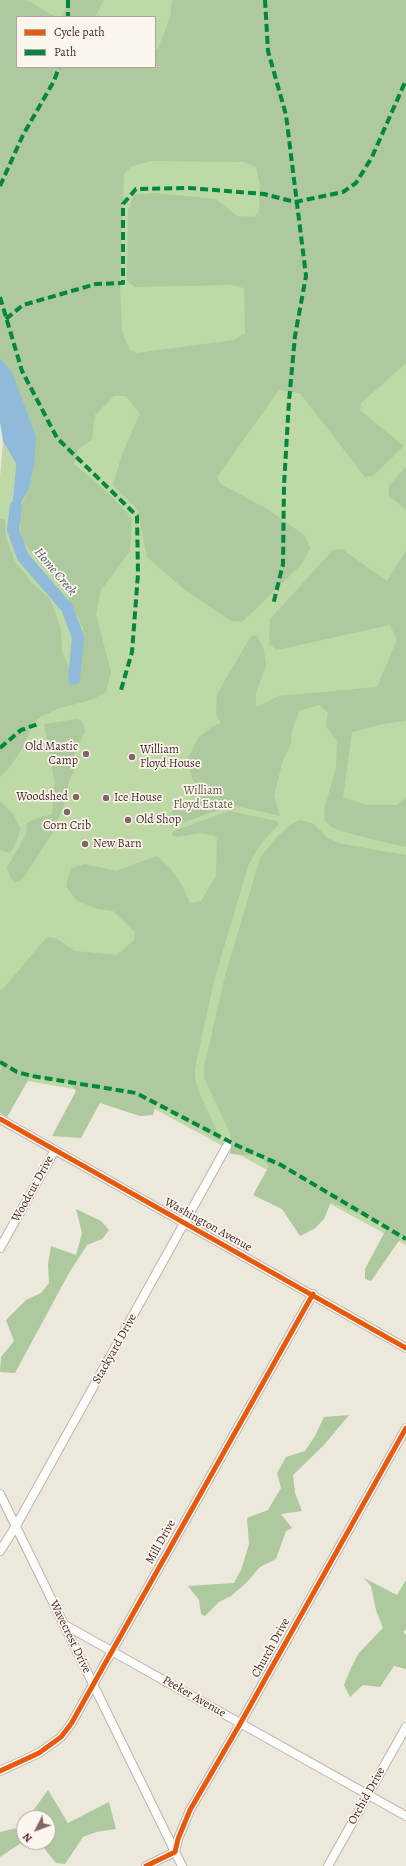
<!DOCTYPE html>
<style>
body{margin:0}
#map{position:relative;width:406px;height:1866px;overflow:hidden;background:#ece8dc;font-family:Alegreya,serif}
canvas{display:block}
.legend{position:absolute;left:16px;top:16px;width:140px;height:52px;box-sizing:border-box;background:#fbf7ec;border:1px solid #b4a19f;margin:0;padding:5px 7px;list-style:none;font-size:12px;color:#4a1f2b}
.legend li{display:flex;align-items:center;gap:8px;height:20px}
.legend b{width:20px;border:1px solid #b4a19f}
.north{position:absolute;left:16px;top:1810px;width:40px;height:40px;box-sizing:border-box;background:#fbf7ec;border:1px solid #b4a19f;border-radius:50%;rotate:228deg;font-size:11px;font-weight:700;line-height:16px;text-align:center;color:#4a1f2b}
.north::after{content:'';display:block;margin:auto;width:14px;height:18px;background:#836569;clip-path:polygon(50% 0,100% 100%,50% 72%,0 100%)}
</style>
<div id="map">
<canvas width="406" height="1866"></canvas>
<ul class="legend">
<li><b style="height:5px;background:#e8590c"></b>Cycle path</li>
<li><b style="height:5px;background:#00873e"></b>Path</li>
</ul>
<div class="north">N</div>
</div>
<script>
const context = document.querySelector('canvas').getContext('2d');
context.lineJoin = 'round';
function fill(path, color) {
  context.fillStyle = color;
  context.fill(path, 'evenodd');
}
function toPath(rows) {
  const path = new Path2D();
  for (const r of rows) {
    path.moveTo(r[0], r[1]);
    for (let i = 2; i < r.length; i += 2) path.lineTo(r[i], r[i + 1]);
  }
  return path;
}
function stroke(path, color, width, dash) {
  context.strokeStyle = color;
  context.lineWidth = width;
  context.lineCap = dash ? 'butt' : 'round';
  context.setLineDash(dash || []);
  context.stroke(path);
}
function label(font, color, halo, rows, align = 'center') {
  context.font = font + ' Alegreya,serif';
  context.lineWidth = 3.5;
  context.setLineDash([]);
  context.textBaseline = 'middle';
  context.strokeStyle = halo;
  context.fillStyle = color;
  for (const [text, x, y, turn = 0] of rows) {
    context.save();
    context.translate(x, y);
    context.rotate((+turn || 0) * Math.PI / 180);
    context.textAlign = isNaN(turn) ? turn : align;
    if (halo) context.strokeText(text, 0, 0);
    context.fillText(text, 0, 0);
    context.restore();
  }
}
const green = toPath([
 [0,0,406,0,406,1245,138,1100,22,1080,0,1068,0,527,5,519,0,519,0,477,3,441,16,464,12,510,14,520,22,501,24,456,0,365],
 [17,17,155,17,155,67,17,67]
]);
const forest = toPath([
 [0,0,26,0,56,17,17,17,17,67,155,67,155,49,158,49,170,17,172,0,406,0,406,363,361,403,360,410,404,446,373,476,365,477,300,393,279,390,217,477,221,484,267,509,304,535,310,548,301,565,242,622,231,621,185,590,147,557,138,510,113,485,122,454,140,414,126,396,114,396,95,415,92,440,79,448,74,464,108,493,132,518,130,551,101,590,96,614,111,672,106,692,91,700,60,708,42,716,33,723,23,747,12,764,0,777,0,519,5,519,6,537,15,562,34,585,50,599,61,629,62,651,71,673,80,672,83,628,66,593,29,549,22,539,19,512,29,488,34,465,12,372,0,358],
 [152,161,244,162,256,167,260,185,259,211,254,217,237,216,216,199,154,193,134,195,128,210,127,281,135,287,230,285,244,288,245,333,234,340,137,353,130,350,122,332,120,289,124,174,132,166],
 [71,0,104,0,95,17,63,17,64,11],
 [406,467,406,510,389,496,389,486],
 [342,549,387,581,406,551,406,721,382,724,352,732,343,797,366,805,397,805,406,797,406,847,371,839,338,830,331,827,325,820,324,810,336,768,337,742,326,726,328,713,319,705,299,711,292,731,291,744,283,760,274,796,280,816,232,805,171,827,168,818,176,806,193,803,201,790,193,780,187,760,199,737,213,726,221,723,216,714,217,694,251,636,257,635,264,650,266,666,256,693,256,707,279,696,377,687,397,640,390,625,277,650,269,644,270,619,333,550],
 [77,719,82,721,85,731,74,755,74,771,69,781,64,805,53,832,22,880,14,883,10,877,7,868,26,834,27,823,32,820,52,814,55,783,44,724],
 [0,801,13,814,20,828,18,838,13,848,9,853,0,850],
 [229,811,277,821,279,824,260,845,248,866,214,981,195,1068,195,1078,200,1095,217,1131,219,1140,156,1103,153,1115,140,1116,100,1103,81,1138,52,1136,76,1091,68,1082,30,1077,7,1117,0,1113,0,1070,3,1065,0,1061,0,990,3,989,47,937,56,938,75,951,117,955,134,940,135,932,113,911,97,909,76,900,66,886,71,868,85,864,116,871,157,856,171,869,183,887,190,903,201,901,216,876,217,838,212,835,200,833,176,837,172,835,172,833,174,831],
 [300,820,314,824,328,838,342,844,406,855,406,1236,403,1235,371,1281,365,1279,365,1269,388,1226,331,1202,324,1219,314,1229,300,1236,282,1209,253,1195,269,1166,260,1156,230,1154,232,1142,229,1131,204,1078,204,1067,225,976,260,858,276,838,290,825],
 [76,1209,101,1221,109,1230,102,1239,87,1245,69,1273,15,1373,0,1372,1,1357,14,1341,6,1320,26,1300,41,1293,49,1283,48,1264,51,1246,76,1255,82,1233],
 [349,1415,324,1445,293,1475,295,1493,302,1511,281,1514,292,1528,286,1531,276,1559,260,1567,246,1583,231,1596,219,1602,205,1616,201,1614,199,1600,188,1586,234,1583,241,1570,249,1544,247,1518,268,1510,281,1488,277,1473,286,1457,305,1451,315,1436,324,1417],
 [364,1578,397,1595,406,1580,406,1630,403,1631,406,1635,406,1669,394,1666,380,1687,363,1685,350,1697,344,1685,351,1668,358,1654,383,1628,376,1610,371,1586],
 [48,1790,68,1823,109,1802,116,1829,96,1832,83,1837,65,1864,56,1863,39,1842,48,1842,48,1818,28,1818],
 [24,1822,24,1841,0,1857,0,1832,17,1828]
]);
const water = toPath([
 [0,358,12,372,36,437,34,465,29,488,18,509,14,521,12,510,16,464,3,441,0,423]
]);
const river = toPath([
 [16,506,13,530,23,557,67,608,78,637,74,679]
]);
const minor = toPath([
 [0,1119,406,1348],
 [0,1248,55,1150],
 [0,1494,182,1866],
 [0,1551,16,1526,227,1146],
 [65,1625,406,1816],
 [0,1771,39,1753,61,1737,71,1724,313,1294],
 [146,1866,175,1852,178,1839,190,1810,240,1724,406,1428],
 [328,1866,406,1727]
]);
const quiet = toPath([
 [68,0,68,17],
 [265,0,268,51,286,115,306,276,295,336,289,401,284,485,283,564,273,605],
 [0,186,23,135,54,81,59,67],
 [0,297,22,371,57,438,137,516,138,574,132,652,121,690],
 [6,319,23,305,96,284,123,283,123,204,136,189,189,188,264,194,295,202,343,192,356,183,372,157,406,80],
 [0,748,21,730,38,724],
 [0,1062,17,1072,32,1076,136,1093,236,1145,281,1165,406,1239]
]);
const cycleway = toPath([
 [0,1119,406,1348],
 [0,1771,39,1753,61,1737,71,1724,313,1294],
 [146,1866,175,1852,178,1839,190,1810,240,1724,406,1428]
]);
const markers = [
 [86,754,4,"#836569"],
 [132,757,4,"#836569"],
 [76,797,4,"#836569"],
 [106,798,4,"#836569"],
 [67,812,4,"#836569"],
 [128,820,4,"#836569"],
 [85,844,4,"#836569"]
];
const poiNames = [
 ["Old Mastic",78,747,"right"],
 ["Camp",78,761,"right"],
 ["William",140,750],
 ["Floyd House",140,764],
 ["Woodshed",68,797,"right"],
 ["Ice House",114,798],
 ["Old Shop",136,820],
 ["Corn Crib",67,826,"center"],
 ["New Barn",93,844]
];
const parkNames = [
 ["William",203,791],
 ["Floyd Estate",203,805]
];
const streetNames = [
 ["Woodcut Drive",33,1189,-61],
 ["Washington Avenue",208,1225,29],
 ["Stackyard Drive",115,1349,-61],
 ["Mill Drive",161,1542,-61],
 ["Wavecrest Drive",70,1637,64],
 ["Church Drive",271,1648,-61],
 ["Peeker Avenue",194,1697,30],
 ["Orchid Drive",367,1796,-61]
];
const waterNames = [
 ["Home Creek",55,572,50]
];
fill(green, '#bed8a6');
fill(forest, '#adc99d');
fill(water, '#8fbada');
stroke(river, '#8fbada', 12);
stroke(minor, '#bcb5af', 10);
stroke(minor, '#fcfcfa', 8);
stroke(quiet, '#00873e', 4, [8, 4]);
stroke(cycleway, '#e8590c', 5);
for (const [x, y, r, color] of markers) {
  const dot = new Path2D();
  dot.arc(x, y, r, 0, 2 * Math.PI);
  context.fillStyle = color;
  context.fill(dot);
  stroke(dot, '#fbf7ec', 1.5);
}
label('12px', '#4a1f2b', '#fbf7ec', poiNames, 'left');
label('12px', '#625343', '#fbf7ec', parkNames);
label('12px', '#4a1f2b', '#fbf7ec', streetNames);
label('italic 13px', '#565571', '#fbf7ec', waterNames);
</script>
